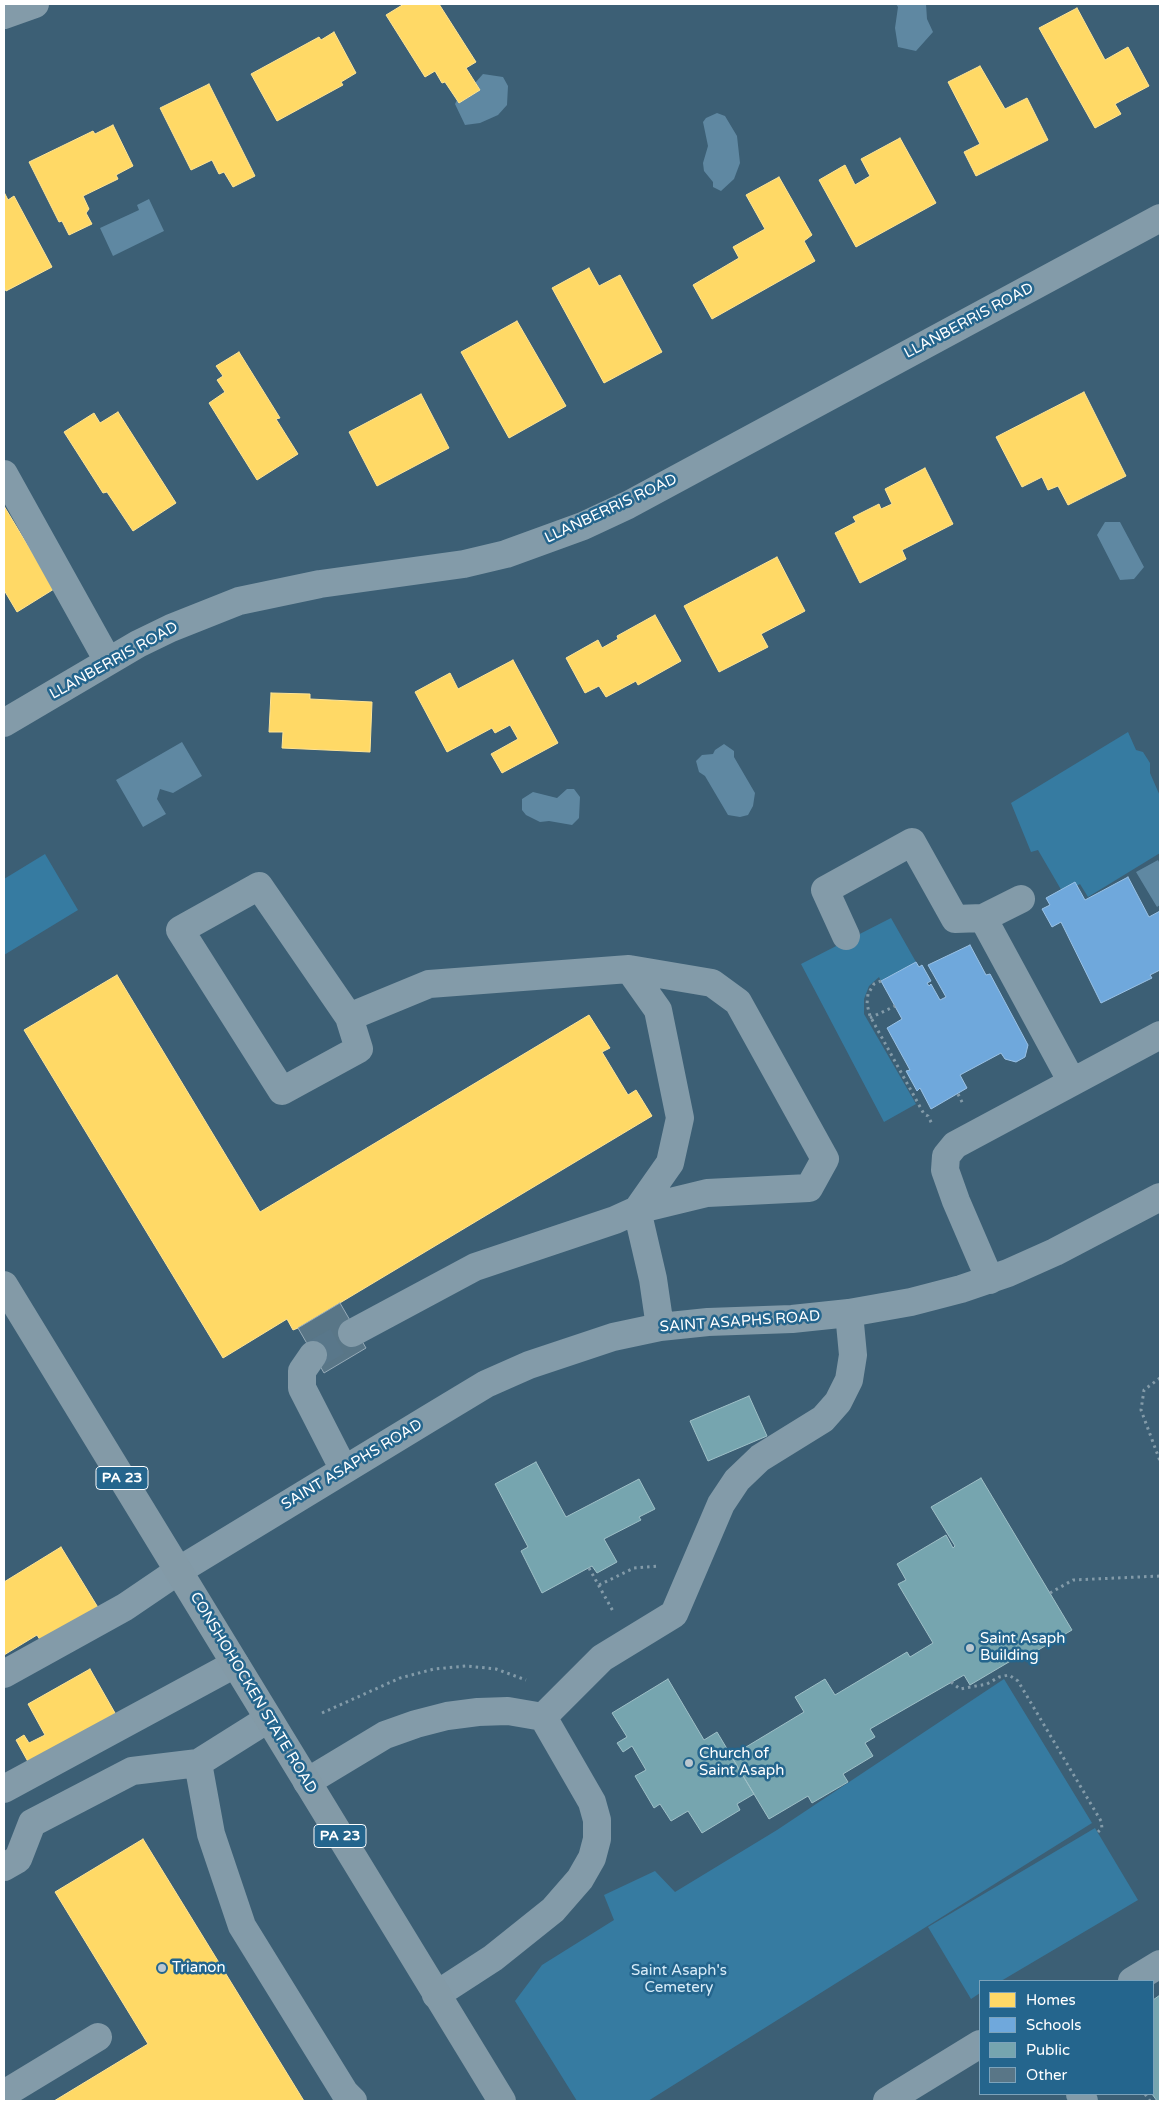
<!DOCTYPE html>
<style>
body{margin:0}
#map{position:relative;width:1164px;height:2105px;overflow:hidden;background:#3c5f75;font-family:"Varela Round",sans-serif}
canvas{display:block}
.frame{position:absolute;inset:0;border:5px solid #fff;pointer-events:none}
.legend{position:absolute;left:979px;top:1980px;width:175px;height:115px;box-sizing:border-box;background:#24658d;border:1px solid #7ca3bb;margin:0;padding:6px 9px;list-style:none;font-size:15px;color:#fff}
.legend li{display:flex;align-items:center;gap:10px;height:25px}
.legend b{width:25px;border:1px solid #7ca3bb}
</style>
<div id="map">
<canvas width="1164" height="2105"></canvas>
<div class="frame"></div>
<ul class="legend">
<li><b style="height:14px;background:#ffd966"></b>Homes</li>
<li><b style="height:14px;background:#6fa8dc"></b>Schools</li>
<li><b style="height:14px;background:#76a5af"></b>Public</li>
<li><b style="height:14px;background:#597687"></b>Other</li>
</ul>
</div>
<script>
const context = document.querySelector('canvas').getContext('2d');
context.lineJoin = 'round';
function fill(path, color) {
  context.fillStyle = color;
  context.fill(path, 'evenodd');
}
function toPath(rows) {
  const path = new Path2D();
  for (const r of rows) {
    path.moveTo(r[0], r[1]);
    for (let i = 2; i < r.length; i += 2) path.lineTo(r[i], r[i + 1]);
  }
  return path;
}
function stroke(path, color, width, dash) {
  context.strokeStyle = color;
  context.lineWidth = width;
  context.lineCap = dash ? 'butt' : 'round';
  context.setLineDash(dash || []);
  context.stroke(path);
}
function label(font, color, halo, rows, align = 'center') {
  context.font = font + ' "Varela Round",sans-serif';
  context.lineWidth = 5;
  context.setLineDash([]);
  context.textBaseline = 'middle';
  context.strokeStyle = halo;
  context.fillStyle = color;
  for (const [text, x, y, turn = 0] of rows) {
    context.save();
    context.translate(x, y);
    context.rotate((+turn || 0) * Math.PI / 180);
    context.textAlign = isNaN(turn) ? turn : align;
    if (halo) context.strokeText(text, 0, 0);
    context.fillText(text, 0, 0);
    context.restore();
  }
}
const green = toPath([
 [1128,732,1136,750,1143,752,1150,763,1150,773,1160,796,1160,853,1088,897,1080,884,1063,893,1038,850,1031,852,1011,803],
 [45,854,78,910,4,955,4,879],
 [891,918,916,962,881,981,879,977,869,986,864,999,864,1014,916,1104,884,1122,801,964],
 [1004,1679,1092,1823,648,2101,577,2101,515,2001,542,1965,614,1920,604,1895,655,1871,675,1892,777,1830],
 [1095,1828,1138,1900,1001,1981,980,1981,980,1993,971,1999,928,1927]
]);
const water = toPath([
 [896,4,926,4,927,19,933,32,916,51,898,47,895,28,898,7],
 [483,74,503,77,508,86,507,105,498,115,480,123,465,125,455,104,457,100,459,103,480,90,475,83],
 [717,113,725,116,737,136,740,163,734,179,721,191,713,187,713,182,704,171,703,163,708,146,703,122,706,118],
 [149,199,164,231,113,256,100,228,139,210,137,205],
 [1105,522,1120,522,1144,567,1134,579,1120,580,1097,535],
 [182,742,202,776,173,793,160,789,157,799,166,814,143,827,116,780],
 [724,744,734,751,734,757,755,793,753,806,748,815,740,817,728,815,705,776,699,772,696,761,702,755,713,754,715,750],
 [567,789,574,789,580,797,579,818,572,825,549,821,540,822,526,815,522,810,522,799,533,792,557,798],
 [1158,860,1160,864,1160,905,1157,907,1136,872]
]);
const homes = toPath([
 [404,4,439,4,476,62,466,68,480,90,459,103,445,82,442,83,435,71,425,77,386,15,404,4],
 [1077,8,1105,60,1128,47,1149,86,1115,104,1121,114,1095,128,1039,28,1077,8],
 [334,32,356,73,341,82,343,85,277,121,251,74,319,37,321,40,334,32],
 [980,66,1005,109,1027,98,1048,140,976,176,964,152,980,144,948,82,980,66],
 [209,84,255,176,233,187,224,172,219,174,212,160,191,170,160,108,209,84],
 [113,125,133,166,116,175,118,179,83,196,89,209,86,213,92,224,69,235,62,221,59,222,29,162,93,131,95,134,113,125],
 [900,138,936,203,856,247,819,180,845,165,855,185,870,176,861,159,900,138],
 [779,177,812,235,804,241,815,261,712,319,693,285,739,258,733,247,765,229,746,195,779,177],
 [4,192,8,200,14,196,52,267,6,291,4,287,4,192],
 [589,268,599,286,620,275,662,352,604,383,552,288,589,268],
 [517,321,566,406,509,438,461,352,517,321],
 [239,352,280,418,276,419,298,454,257,480,209,403,225,392,217,380,223,376,216,366,239,352],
 [1084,392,1126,476,1068,505,1058,486,1048,490,1042,477,1022,487,996,437,1084,392],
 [421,394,449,448,377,486,349,432,421,394],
 [118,412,176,503,133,531,107,492,103,493,64,432,94,413,100,423,118,412],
 [925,468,953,524,902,550,906,559,860,583,835,533,856,522,853,517,879,504,881,509,892,504,885,489,925,468],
 [4,506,54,589,17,612,4,590,4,506],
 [777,557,805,611,761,634,768,647,719,672,684,606,777,557],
 [655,615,681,661,638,685,636,681,606,697,599,686,585,693,566,658,598,640,602,648,618,639,617,636,655,615],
 [513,660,558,743,502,773,491,754,518,739,510,725,495,733,492,728,447,752,415,692,450,673,458,689,513,660],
 [271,693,310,694,310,699,372,702,370,752,282,748,283,732,269,732,271,693],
 [117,975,260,1212,589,1015,610,1048,602,1052,628,1095,636,1090,652,1116,298,1328,293,1330,287,1319,223,1358,24,1030,117,975],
 [61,1547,102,1614,45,1648,37,1635,4,1655,4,1582,61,1547],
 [90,1669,119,1720,32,1769,16,1740,24,1735,29,1743,45,1735,28,1704,90,1669],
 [143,1839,304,2101,54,2101,148,2044,55,1892,143,1839]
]);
const schools = toPath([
 [1128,877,1149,917,1160,911,1160,970,1150,975,1152,978,1101,1003,1061,922,1052,927,1042,909,1050,905,1046,898,1075,882,1085,900,1128,877],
 [970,945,986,975,990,974,1028,1045,1025,1057,1016,1062,1005,1059,1001,1053,960,1075,967,1088,931,1109,920,1088,917,1091,906,1071,910,1070,887,1028,902,1019,881,981,916,962,919,967,922,965,931,981,927,983,929,986,931,984,940,1000,946,997,928,965,970,945]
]);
const public = toPath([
 [749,1396,767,1436,708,1461,690,1421,749,1396],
 [536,1462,566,1517,639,1479,655,1509,639,1517,641,1520,604,1539,617,1562,597,1573,592,1566,542,1593,521,1551,528,1547,495,1484,536,1462],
 [981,1478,1072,1630,1023,1659,1017,1648,1015,1649,1019,1656,970,1685,964,1675,870,1729,875,1737,865,1743,873,1756,843,1774,848,1782,812,1803,808,1796,769,1819,731,1756,804,1712,795,1697,825,1679,835,1695,907,1652,910,1657,933,1643,898,1584,906,1580,897,1564,946,1535,953,1548,955,1546,931,1507,981,1478],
 [668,1679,704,1740,717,1732,754,1794,737,1804,740,1810,702,1833,688,1811,671,1821,660,1804,654,1808,635,1776,646,1770,632,1746,623,1752,617,1743,627,1737,612,1713,668,1679],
 [1160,1995,1160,2101,1157,2101,1152,2094,1153,2000,1160,1995]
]);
const building = toPath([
 [340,1303,366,1348,324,1373,298,1328,340,1303]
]);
const minorTunnel = toPath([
 [313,1355,352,1333]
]);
const path = toPath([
 [881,981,874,984,868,994,867,1004,870,1016,924,1114,928,1116,932,1124],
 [870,1018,895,1006],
 [958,1094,963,1104],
 [1160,1378,1144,1390,1141,1410,1160,1461],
 [589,1568,614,1613],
 [599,1585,634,1568,659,1566],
 [1050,1593,1073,1580,1160,1576],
 [951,1682,960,1689,987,1684,999,1677,1009,1675,1018,1681,1101,1821,1102,1828,1098,1832],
 [322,1713,400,1678,434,1669,466,1666,496,1669,526,1680],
 [1145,2094,1150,2101]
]);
const minor = toPath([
 [4,15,35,4],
 [4,474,108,661],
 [4,723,138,644,171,628,239,601,320,584,464,564,506,554,583,526,628,505,1160,218],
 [983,918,1021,899],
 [846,936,825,890,912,842,955,919,983,918,1072,1082],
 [629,969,658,1010,680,1118,670,1163,637,1210,653,1279,660,1327],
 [349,1017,359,1049,282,1091,180,930,259,886,349,1017,429,984,629,969,712,983,738,1002,825,1159,809,1188,707,1193,637,1210,615,1220,475,1267,352,1333],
 [990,1280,956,1201,945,1170,946,1156,955,1145,1160,1035],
 [313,1355,302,1371,302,1388,344,1470],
 [4,1674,125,1607,178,1571,428,1419,486,1384,529,1365,613,1337,660,1327,708,1322,792,1319,849,1313,911,1302,961,1289,1008,1273,1055,1252,1160,1197],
 [543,1717,602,1658,674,1614,721,1504,737,1480,760,1458,823,1419,838,1402,849,1380,853,1355,849,1313],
 [198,1763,211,1834,242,1926,345,2093,353,2101],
 [307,1782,385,1735,416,1724,447,1716,478,1712,508,1711,543,1717,592,1802,597,1820,597,1839,592,1858,580,1879,553,1910,493,1958,436,1995],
 [4,1789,235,1664],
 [4,1867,18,1859,32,1823,132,1771,198,1763,268,1719],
 [1132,1981,1160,1964],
 [4,2094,98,2037],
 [1080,2094,1084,2101],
 [887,2101,980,2044]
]);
const major = toPath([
 [4,1285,502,2101]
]);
const markers = [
 [970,1648,5,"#bbc7cf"],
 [689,1763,5,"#bbc7cf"],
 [162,1968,5,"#bbc7cf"]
];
const shields = [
 [122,1478,52],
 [340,1836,52]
];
const shieldNames = [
 ["PA 23",122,1478],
 ["PA 23",340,1836]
];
const streetNames = [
 ["LLANBERRIS ROAD",969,321,-28],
 ["LLANBERRIS ROAD",611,509,-25],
 ["LLANBERRIS ROAD",114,661,-29],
 ["SAINT ASAPHS ROAD",740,1322,-4],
 ["SAINT ASAPHS ROAD",352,1465,-31],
 ["CONSHOHOCKEN STATE ROAD",253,1693,59]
];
const poiNames = [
 ["Saint Asaph",980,1639],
 ["Building",980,1656],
 ["Church of",699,1754],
 ["Saint Asaph",699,1771],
 ["Trianon",172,1968]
];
const parkNames = [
 ["Saint Asaph's",679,1971],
 ["Cemetery",679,1988]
];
fill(green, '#367ba1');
fill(water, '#5f88a2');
fill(homes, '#ffd966');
stroke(homes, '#ffe494', 1);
fill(schools, '#6fa8dc');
stroke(schools, '#9ac2e6', 1);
fill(public, '#76a5af');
stroke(public, '#9fc0c7', 1);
fill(building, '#597687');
stroke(building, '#97abb8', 1);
stroke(minorTunnel, '#59778a', 28, [28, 14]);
stroke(path, '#839ba9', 3, [2.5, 4]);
stroke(minor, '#839ba9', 28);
stroke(major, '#839aa7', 28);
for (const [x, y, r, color] of markers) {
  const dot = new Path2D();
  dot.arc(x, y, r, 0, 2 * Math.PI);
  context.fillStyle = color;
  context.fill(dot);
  stroke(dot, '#24658d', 2);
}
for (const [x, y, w] of shields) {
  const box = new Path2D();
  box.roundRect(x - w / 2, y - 11.5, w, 23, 4);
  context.fillStyle = '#24658d';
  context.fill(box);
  stroke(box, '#fff', 1);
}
label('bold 14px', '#fff', null, shieldNames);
label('15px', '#fff', '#24658d', streetNames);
label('15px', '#fff', '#24658d', poiNames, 'left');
label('15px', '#d8ecf8', '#24658d', parkNames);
</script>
